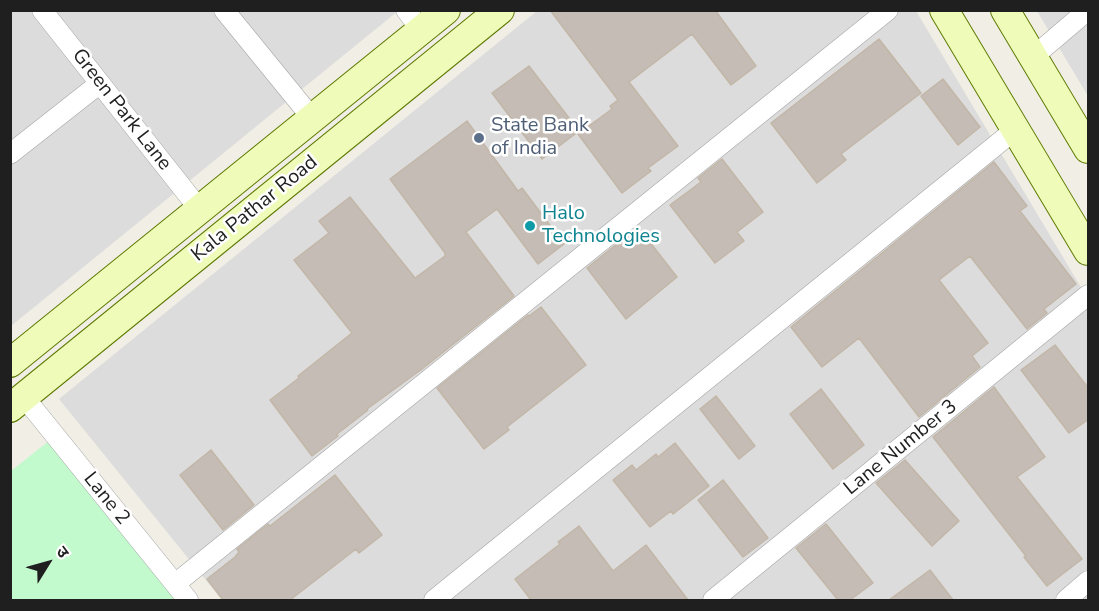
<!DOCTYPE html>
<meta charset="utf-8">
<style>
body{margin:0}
#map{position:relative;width:1099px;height:611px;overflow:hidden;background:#f0eee5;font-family:"Nunito Sans","Noto Sans Devanagari",sans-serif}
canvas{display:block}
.frame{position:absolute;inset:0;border:12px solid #1f1f1f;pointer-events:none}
.north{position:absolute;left:18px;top:533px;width:60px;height:60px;-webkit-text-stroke:4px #fff;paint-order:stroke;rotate:53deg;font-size:16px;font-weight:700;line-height:24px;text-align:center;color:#1f1f1f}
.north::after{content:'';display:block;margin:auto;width:21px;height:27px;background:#1f1f1f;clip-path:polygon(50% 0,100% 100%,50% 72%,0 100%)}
</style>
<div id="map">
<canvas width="1099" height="611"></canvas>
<div class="frame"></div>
<div class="north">उ</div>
</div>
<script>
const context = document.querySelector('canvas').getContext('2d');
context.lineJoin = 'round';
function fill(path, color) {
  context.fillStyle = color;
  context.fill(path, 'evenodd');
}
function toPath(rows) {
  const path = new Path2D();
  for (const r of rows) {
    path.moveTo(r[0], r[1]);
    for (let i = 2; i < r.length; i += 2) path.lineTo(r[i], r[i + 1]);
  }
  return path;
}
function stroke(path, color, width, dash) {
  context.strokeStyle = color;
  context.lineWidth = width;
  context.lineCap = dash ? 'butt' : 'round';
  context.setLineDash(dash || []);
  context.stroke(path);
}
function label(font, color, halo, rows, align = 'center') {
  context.font = font + ' "Nunito Sans",sans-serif';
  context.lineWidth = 5;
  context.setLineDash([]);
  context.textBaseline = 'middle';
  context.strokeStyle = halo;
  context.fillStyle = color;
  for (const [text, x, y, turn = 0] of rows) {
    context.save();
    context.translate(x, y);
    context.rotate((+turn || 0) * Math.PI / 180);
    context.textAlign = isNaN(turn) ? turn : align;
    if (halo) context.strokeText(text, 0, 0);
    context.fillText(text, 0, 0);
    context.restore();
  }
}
const residential = toPath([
 [11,11,398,11,11,326],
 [537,11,916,11,1088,299,1088,600,222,600,59,399],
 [1037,11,1088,11,1088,96]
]);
const park = toPath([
 [50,440,176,600,11,600,11,471]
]);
const building = toPath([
 [550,10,715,10,756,66,731,85,692,34,629,82,678,146,648,168,651,171,622,193,578,134,612,109,610,106,618,100,550,10],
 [879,39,921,93,841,154,846,160,817,183,771,123,879,39],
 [529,66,579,131,542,159,492,93,529,66],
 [943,79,980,127,958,145,921,96,943,79],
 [467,121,518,191,522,188,564,244,538,264,497,209,466,232,514,296,422,369,367,409,368,410,337,434,338,436,312,456,270,400,299,378,298,376,352,333,294,260,329,233,319,221,350,197,415,278,445,256,445,253,390,179,467,121],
 [722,159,763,212,737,232,744,241,715,263,670,205,701,182,698,178,722,159],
 [994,162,1027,206,1020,211,1076,284,1044,309,1047,313,1027,329,970,256,939,280,988,343,972,356,980,367,919,417,859,338,822,367,791,327,994,162],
 [638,227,677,277,626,319,587,268,638,227],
 [541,307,586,365,507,427,509,430,484,449,437,388,528,315,529,316,541,307],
 [1055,345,1089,389,1089,419,1069,433,1021,370,1055,345],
 [994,387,1045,457,1017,477,1082,559,1047,586,1024,557,1026,556,933,437,994,387],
 [821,389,864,445,833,469,790,414,821,389],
 [716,396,755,446,739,459,700,409,716,396],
 [675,443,709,486,673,514,671,511,650,527,613,480,632,465,636,470,656,454,658,457,675,443],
 [211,450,254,505,223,530,180,475,211,450],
 [905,460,959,521,932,546,876,483,905,460],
 [335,475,382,535,359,553,356,549,290,600,223,600,207,579,235,557,239,552,237,549,268,524,270,526,335,475],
 [723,480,768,538,743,557,698,500,723,480],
 [826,524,873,583,850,600,838,600,796,548,826,524],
 [579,526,613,571,646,545,688,600,531,600,515,579,560,544,558,542,579,526],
 [930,570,953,600,889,600,930,570]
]);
const street = toPath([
 [42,10,200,210],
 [224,10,312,118],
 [406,10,421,30],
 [1033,57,1088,10],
 [10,154,99,84],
 [24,397,188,600],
 [175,584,888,10],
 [434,600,1016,129],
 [713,600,1088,295],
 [1066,600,1088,581]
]);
const secondary = toPath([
 [944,10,1088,251],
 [1005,10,1088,149],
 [10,363,446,10],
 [10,408,500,10]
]);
const markers = [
 [479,138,6,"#5c6f8a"],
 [530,226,6,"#0f9aa8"]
];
const streetNames = [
 ["Green Park Lane",121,110,52],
 ["Kala Pathar Road",255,209,-39],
 ["Lane Number 3",901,448,-39],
 ["Lane 2",106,499,51]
];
const serviceNames = [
 ["State Bank",491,126],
 ["of India",491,149]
];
const cultureNames = [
 ["Halo",542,214],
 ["Technologies",542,237]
];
fill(residential, '#dddcdc');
fill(park, '#c2facd');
fill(building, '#c5bdb5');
stroke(building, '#c2b6a7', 1.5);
stroke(street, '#a6a6a6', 21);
stroke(secondary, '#5e7a03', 30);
stroke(street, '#fff', 20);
stroke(secondary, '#effbb9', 28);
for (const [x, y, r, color] of markers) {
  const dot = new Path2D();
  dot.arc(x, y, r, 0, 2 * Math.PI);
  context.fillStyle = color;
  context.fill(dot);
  stroke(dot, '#fff', 2);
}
label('20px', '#1f1f1f', '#fff', streetNames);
label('20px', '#4e5e75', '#fff', serviceNames, 'left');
label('20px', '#0d838f', '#fff', cultureNames, 'left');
</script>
